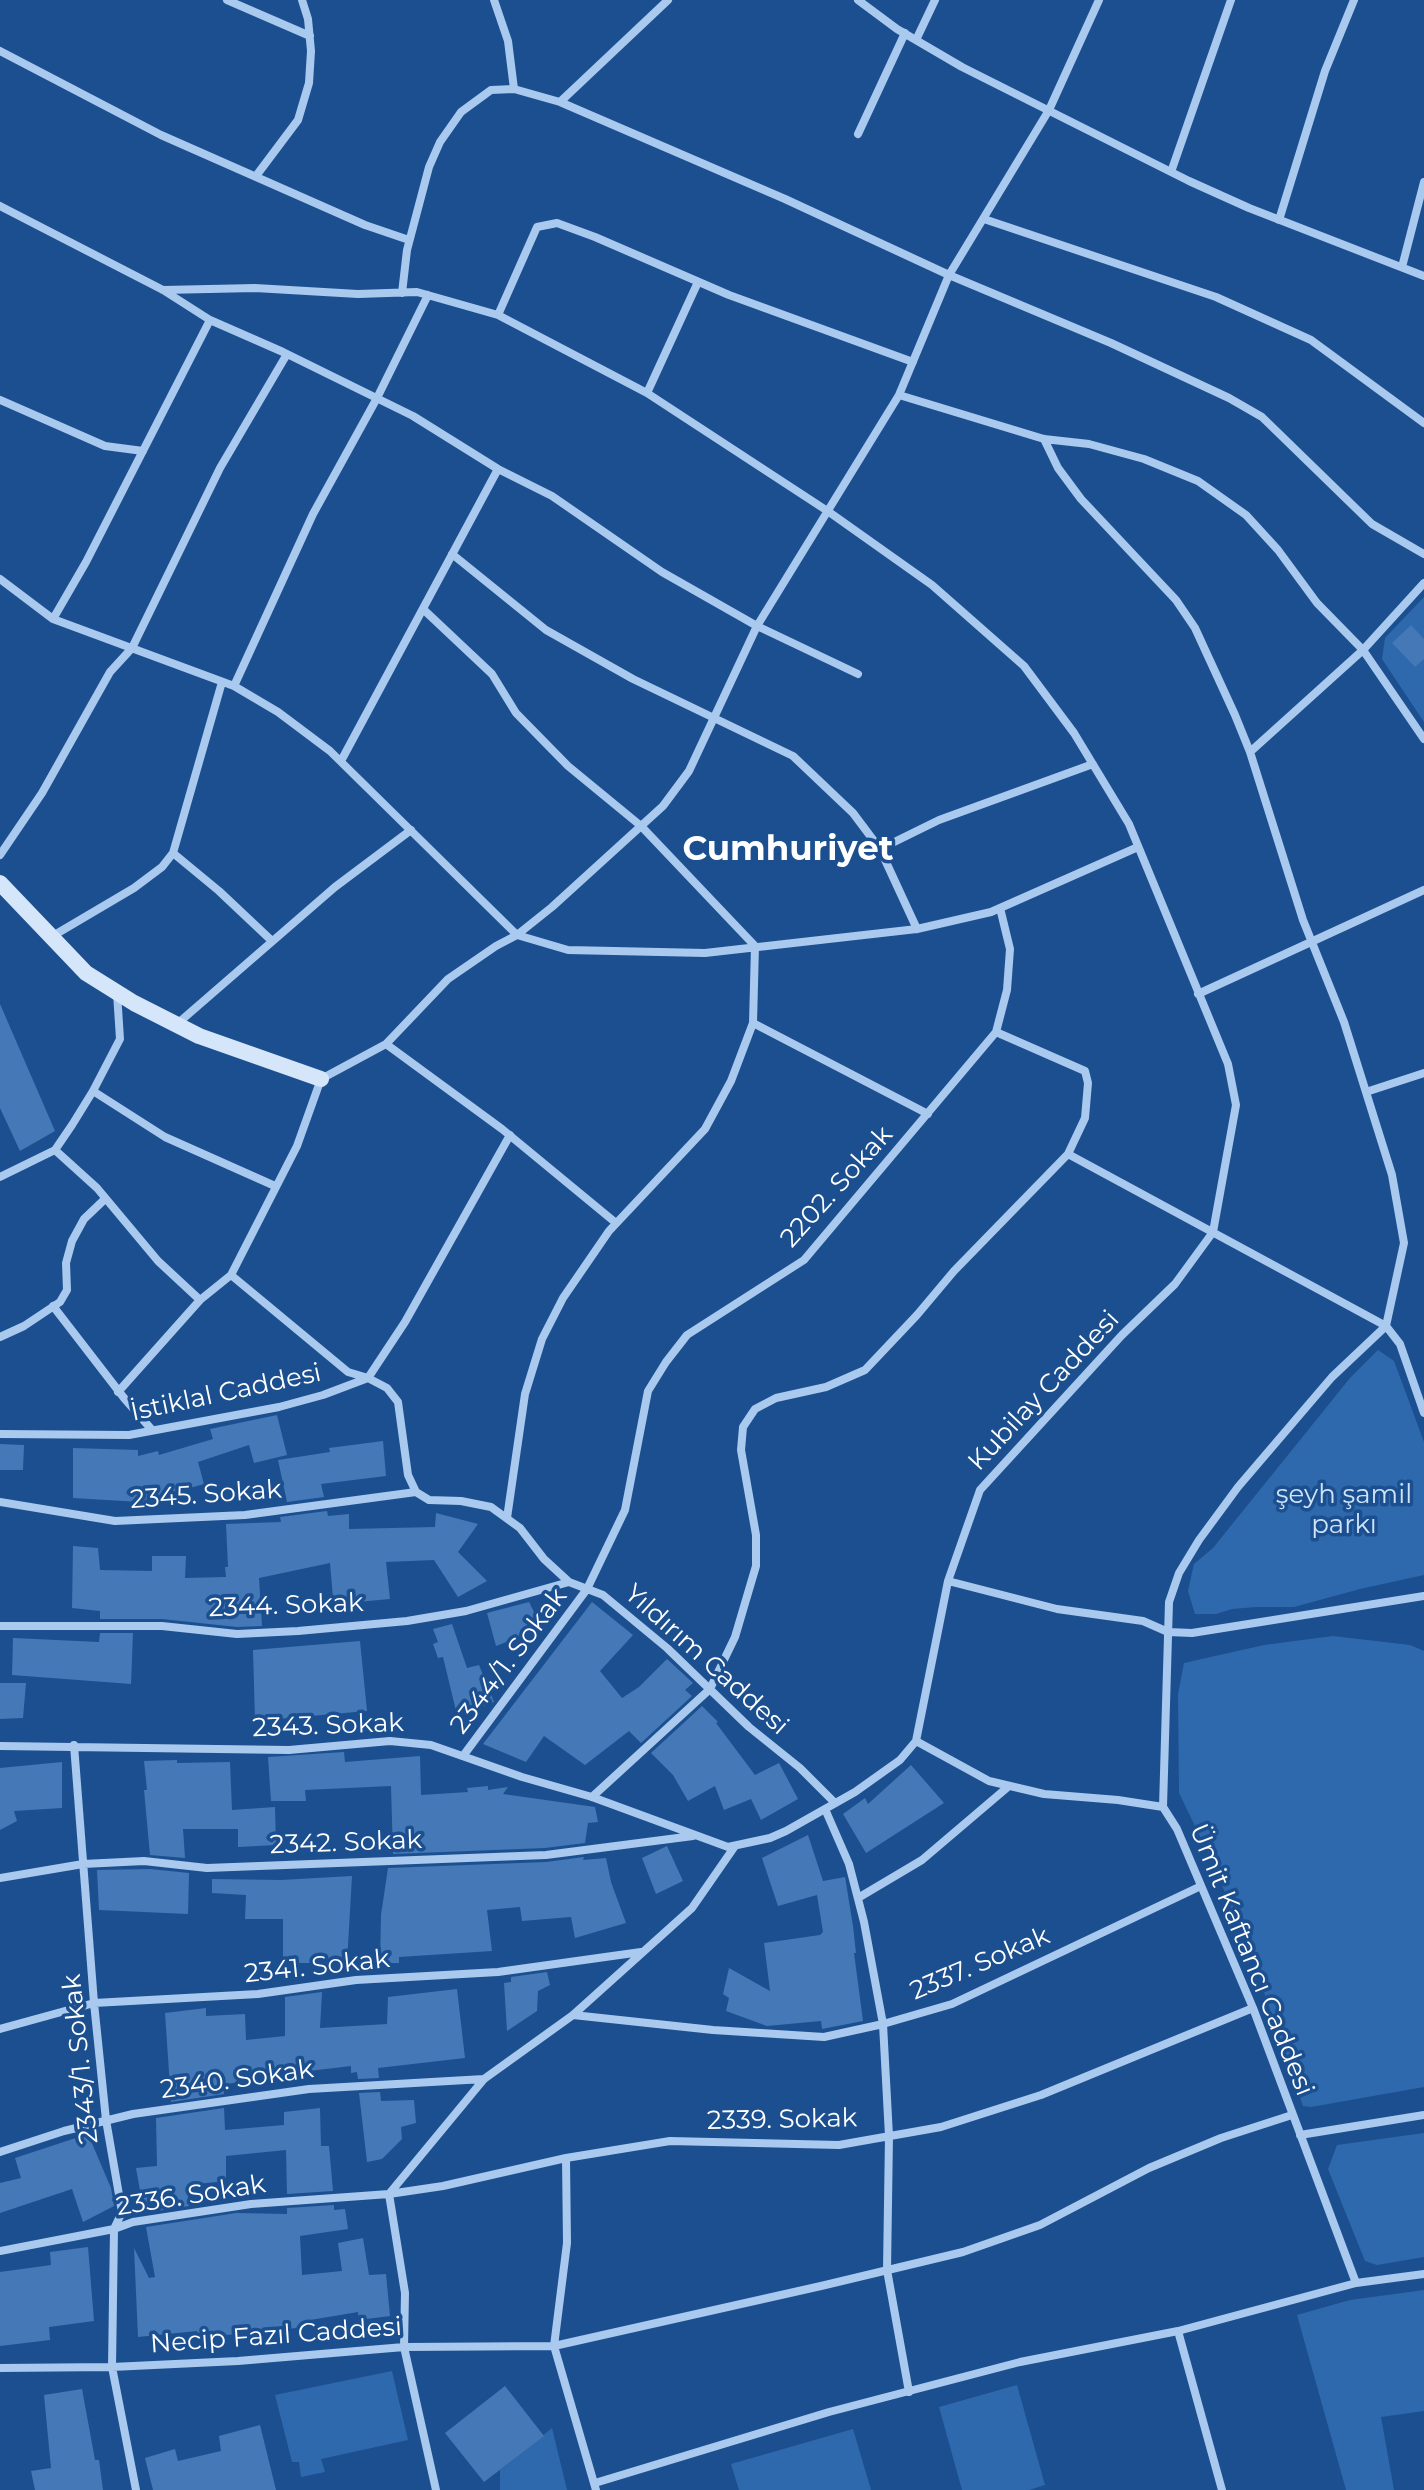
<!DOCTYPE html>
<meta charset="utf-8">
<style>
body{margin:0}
canvas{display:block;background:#1b4f8f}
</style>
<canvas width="1424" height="2490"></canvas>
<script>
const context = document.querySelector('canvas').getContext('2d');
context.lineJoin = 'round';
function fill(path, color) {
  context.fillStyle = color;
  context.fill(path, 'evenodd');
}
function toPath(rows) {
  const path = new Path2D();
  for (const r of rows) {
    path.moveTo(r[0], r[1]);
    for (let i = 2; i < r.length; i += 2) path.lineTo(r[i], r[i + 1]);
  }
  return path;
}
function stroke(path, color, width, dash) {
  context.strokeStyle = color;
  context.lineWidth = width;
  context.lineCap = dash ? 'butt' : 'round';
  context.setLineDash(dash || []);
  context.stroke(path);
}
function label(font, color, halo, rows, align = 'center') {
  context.font = font + ' Montserrat,sans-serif';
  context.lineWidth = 7;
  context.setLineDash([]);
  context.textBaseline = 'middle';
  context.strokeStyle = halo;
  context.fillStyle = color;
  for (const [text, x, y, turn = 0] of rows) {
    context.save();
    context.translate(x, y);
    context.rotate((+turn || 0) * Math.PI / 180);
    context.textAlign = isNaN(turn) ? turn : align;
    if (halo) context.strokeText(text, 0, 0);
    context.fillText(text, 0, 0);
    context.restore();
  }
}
const green = toPath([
 [1424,597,1424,722,1382,659,1385,638],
 [1378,1350,1394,1361,1424,1442,1424,1575,1360,1589,1294,1607,1256,1607,1232,1609,1216,1614,1195,1614,1188,1591,1194,1564,1213,1548,1350,1378],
 [1333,1636,1410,1645,1424,1651,1424,2087,1311,2107,1303,2106,1253,1960,1211,1859,1179,1793,1178,1694,1184,1663,1264,1645],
 [1424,2133,1424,2257,1377,2265,1365,2261,1328,2169,1337,2145],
 [1424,2290,1424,2411,1381,2417,1394,2490,1346,2490,1297,2315,1350,2300],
 [392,2371,408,2440,321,2459,325,2472,301,2477,299,2462,292,2462,275,2395],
 [1017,2385,1045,2485,1029,2490,962,2490,939,2407],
 [552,2428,567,2490,500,2490,500,2470],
 [853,2429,871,2490,739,2490,731,2464]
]);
const building = toPath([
 [1411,625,1424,639,1424,659,1415,667,1392,643],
 [0,1004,55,1131,20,1151,0,1108],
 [277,1415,287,1455,254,1463,249,1445,198,1462,204,1484,169,1494,170,1497,157,1503,73,1498,73,1448,138,1450,138,1456,158,1451,159,1455,213,1439,210,1429],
 [383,1441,386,1476,321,1484,324,1497,287,1502,278,1460,330,1452,329,1448],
 [0,1444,24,1445,23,1470,0,1470],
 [327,1511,328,1516,349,1514,349,1529,435,1527,436,1513,478,1524,458,1552,487,1581,458,1597,434,1560,386,1562,390,1599,357,1602,358,1607,334,1610,330,1563,259,1578,262,1626,237,1627,162,1619,100,1619,100,1611,72,1608,73,1546,98,1548,100,1570,152,1571,152,1556,186,1556,185,1578,226,1577,225,1567,228,1567,226,1524,281,1522,280,1517],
 [529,1602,542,1628,496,1646,487,1613],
 [592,1602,633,1635,600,1671,622,1698,639,1687,667,1659,693,1683,685,1690,692,1696,641,1743,629,1731,585,1765,544,1736,526,1762,483,1744],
 [452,1624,467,1668,479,1665,494,1702,457,1715,443,1657,438,1658,433,1644,438,1642,433,1629],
 [100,1633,133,1633,131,1684,12,1675,13,1638,99,1642],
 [360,1641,367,1711,255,1721,253,1650],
 [0,1683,26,1683,23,1718,0,1719],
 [702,1706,718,1722,716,1723,755,1775,779,1763,798,1799,761,1820,751,1799,724,1810,715,1786,688,1801,673,1775,651,1753],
 [344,1752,345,1762,420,1756,421,1795,468,1792,467,1788,488,1786,488,1790,508,1787,503,1794,595,1807,598,1822,588,1823,585,1843,545,1848,393,1854,391,1786,305,1790,306,1801,271,1801,268,1757],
 [177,1760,177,1763,230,1762,232,1810,275,1807,276,1845,238,1847,238,1829,183,1829,185,1858,150,1855,144,1790,147,1790,144,1761],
 [62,1762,62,1808,14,1811,17,1821,0,1830,0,1768],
 [911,1765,944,1803,866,1853,843,1814,865,1798,868,1804],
 [808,1835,823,1881,845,1877,853,1926,856,1953,854,1953,863,2021,822,2029,821,2021,767,2026,726,2011,729,1998,723,1994,729,1968,770,1991,764,1943,820,1935,823,1932,817,1895,778,1906,762,1858],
 [667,1846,683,1881,656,1894,642,1858],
 [584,1857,583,1860,606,1858,611,1882,626,1923,575,1938,571,1917,522,1921,520,1907,487,1910,492,1951,399,1957,399,1963,380,1963,381,1915,388,1868,546,1862],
 [150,1869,189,1873,188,1914,99,1910,97,1870],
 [352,1876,347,1963,283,1963,283,1919,245,1919,246,1895,212,1893,212,1879,281,1880],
 [547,1972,550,1985,538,1991,537,2011,507,2031,504,1983,511,1982,511,1977],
 [457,1989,465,2058,378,2068,379,2078,358,2079,357,2072,351,2073,351,2066,309,2071,309,2068,247,2076,248,2080,223,2085,224,2094,171,2102,165,2013,206,2008,206,2016,245,2014,246,2040,285,2036,285,1997,322,1992,320,2028,387,2024,388,1997],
 [380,2092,381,2101,414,2100,416,2123,401,2127,402,2139,382,2159,367,2162,359,2093],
 [224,2108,225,2130,284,2125,284,2112,320,2108,321,2146,329,2146,333,2191,287,2194,286,2150,226,2156,226,2181,187,2185,189,2206,144,2213,136,2168,157,2166,156,2118],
 [88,2134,111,2188,114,2206,83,2222,72,2189,0,2213,0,2183,21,2178,15,2158],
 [334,2205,334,2210,345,2209,348,2229,300,2236,302,2275,342,2271,338,2243,363,2238,369,2275,386,2274,390,2316,359,2320,358,2312,310,2320,310,2326,267,2332,198,2337,197,2331,138,2337,134,2248,149,2278,155,2277,146,2227,236,2213,287,2214,287,2208],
 [88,2247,94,2321,49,2327,50,2340,0,2346,0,2272,51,2265,50,2252],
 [505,2386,544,2436,484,2482,445,2433],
 [82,2389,95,2460,99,2460,103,2490,35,2490,31,2471,51,2468,44,2395],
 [260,2425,276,2490,153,2490,145,2458,175,2449,178,2461,221,2451,219,2436]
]);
const street = toPath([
 [227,0,310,36],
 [494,0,508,41,514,89],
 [858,0,897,29,962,67,1189,181,1249,208,1424,276],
 [916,40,935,0],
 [0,51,161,135,365,225,409,240],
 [560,102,668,0],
 [858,134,905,33],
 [1171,172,1231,0],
 [256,176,298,120,309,83,311,51,308,19,302,0],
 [0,206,163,290,210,320,283,352,413,416,498,469,552,496,662,572,757,626,858,674],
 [984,219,1216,297,1311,340,1424,423],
 [1279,220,1325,71,1354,0],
 [1402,267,1424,182],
 [402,293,407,250,429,167,440,142,461,112,491,90,514,89,560,102,785,199,949,275,1111,343,1229,398,1262,417,1372,524,1424,554],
 [498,315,537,227,557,223,595,237,729,295,913,362],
 [647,393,698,282],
 [899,395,1044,439,1089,444,1144,459,1198,481,1246,515,1278,550,1317,603,1363,650,1424,739],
 [0,400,105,446,143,451],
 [1044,439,1058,468,1081,499,1176,600,1195,628,1235,715,1250,752,1303,920,1344,1022,1392,1175,1404,1243,1386,1326,1332,1377,1238,1487,1199,1540,1179,1573,1169,1602,1163,1807],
 [452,554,546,630,633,679,793,756,853,813,880,849,917,929],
 [0,579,53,619,234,686,278,712,330,751,517,935,568,950,705,953,917,929,991,912,1138,847],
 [423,609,492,674,516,713,568,766,641,826,755,946,753,1023,731,1081,705,1129,609,1231,563,1298,542,1339,525,1394,507,1518],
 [53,619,86,562,210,320],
 [234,686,313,514,377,398,428,295],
 [1250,752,1363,650,1424,583],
 [341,761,498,469],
 [880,849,939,820,1093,764],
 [173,853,219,891,272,941],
 [0,855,42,793,110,672,132,648,220,468,287,354],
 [51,937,134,888,162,867,173,853,222,682],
 [1198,994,1424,890],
 [753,1023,928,1114],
 [177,1024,335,887,411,830],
 [386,1044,502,1129,616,1223],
 [93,1091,165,1137,275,1186],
 [1366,1092,1424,1073],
 [55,1150,97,1188,158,1261,200,1300],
 [1068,1154,1386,1326,1400,1344,1424,1413],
 [0,1177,55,1150,72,1125,93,1091,120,1039,117,993],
 [231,1275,348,1372,368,1378,387,1388,398,1402,408,1475,416,1492,429,1500,461,1501,491,1507,520,1528,544,1559,569,1582,603,1595,667,1648,749,1727,800,1768,835,1803],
 [53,1306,124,1398,152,1430],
 [0,1337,24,1326,60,1302,67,1290,66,1263,72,1241,84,1219,105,1199],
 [118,1392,200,1300,231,1275,297,1146,321,1079,386,1044,448,979,496,946,517,935,552,907,663,806,689,771,757,626,899,395,949,275,1049,110,1099,0],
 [0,1434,129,1435,279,1407,323,1395,368,1378,405,1322,510,1135],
 [0,1502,115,1521,245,1515,416,1492],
 [948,1581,1057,1609,1143,1621,1168,1632,1192,1633,1424,1596],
 [0,1626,162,1626,237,1634,298,1631,407,1621,466,1611,569,1582],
 [916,1741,989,1781,1044,1794,1118,1800,1163,1807,1177,1829,1253,2008,1356,2283],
 [74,1745,94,2003,106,2120,122,2212,114,2229,112,2367,136,2490],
 [0,1746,289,1750,390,1741,431,1745,522,1777,592,1797,728,1847,770,1838,786,1831,855,1792,900,1760,916,1741,948,1581,980,1490,1122,1335,1175,1284,1213,1232,1236,1105,1228,1064,1129,824,1074,733,1024,666,932,585,829,512,647,393,498,315,417,292,358,294,255,288,163,290],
 [463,1756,587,1589,625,1510,648,1391,666,1362,687,1335,804,1260,996,1032,1007,990,1010,949,1000,908],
 [592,1797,710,1689,735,1637,756,1566,756,1535,741,1450,743,1427,755,1409,776,1398,826,1387,865,1370,917,1315,954,1271,1068,1154,1085,1118,1088,1083,1085,1071,996,1032],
 [825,1809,849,1864,864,1922,883,2024,889,2136,887,2270,909,2392],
 [735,1846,692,1908,573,2015,484,2079,389,2194,443,2186,566,2158,670,2141,839,2145,941,2127,1041,2095,1253,2008],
 [0,1878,83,1864,144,1861,207,1868,546,1855,693,1836],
 [858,1898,922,1860,1009,1786],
 [573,2015,713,2030,824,2037,883,2024,952,2004,1201,1886],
 [0,2029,94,2003,258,1994,356,1980,498,1972,641,1952],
 [1300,2135,1424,2115],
 [0,2152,64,2131,133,2114,309,2089,484,2079],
 [566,2158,567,2243,554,2346,596,2490],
 [0,2251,114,2229,133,2222,251,2204,389,2194,405,2293,404,2347,436,2490],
 [1178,2331,1222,2490],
 [0,2368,112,2367,238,2361,404,2347,554,2346,821,2286,963,2252,1040,2225,1149,2168,1221,2138,1292,2115],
 [595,2483,829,2412,1020,2362,1178,2331,1356,2283,1424,2274]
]);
const secondary = toPath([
 [0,883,86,973,134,1003,199,1036,321,1079]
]);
const streetNames = [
 ["2202. Sokak",837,1187,-48],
 ["Kubilay Caddesi",1044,1391,-47],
 ["İstiklal Caddesi",226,1393,-12],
 ["2345. Sokak",206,1495,-4],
 ["2344. Sokak",286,1606,-2],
 ["Yıldırım Caddesi",706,1660,42],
 ["2344/1. Sokak",509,1661,-53],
 ["2343. Sokak",328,1726,-2],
 ["2342. Sokak",346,1843,-2],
 ["Ümit Kaftancı Caddesi",1251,1960,68],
 ["2337. Sokak",980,1964,-23],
 ["2341. Sokak",317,1967,-6],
 ["2343/1. Sokak",81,2059,-96],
 ["2340. Sokak",237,2080,-8],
 ["2339. Sokak",782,2120,-1],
 ["2336. Sokak",191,2196,-9],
 ["Necip Fazıl Caddesi",276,2336,-4]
];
const parkNames = [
 ["şeyh şamil",1344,1495],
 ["parkı",1344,1525]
];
const districtNames = [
 ["Cumhuriyet",788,850]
];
fill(green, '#2e69ad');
fill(building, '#4478b7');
stroke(street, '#a9c9ee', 8);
stroke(secondary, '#d6e6fa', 16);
label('26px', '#fff', '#1b4f8f', streetNames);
label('26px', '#cfe3fa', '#1b4f8f', parkNames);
label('bold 34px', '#fff', '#1b4f8f', districtNames);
</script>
